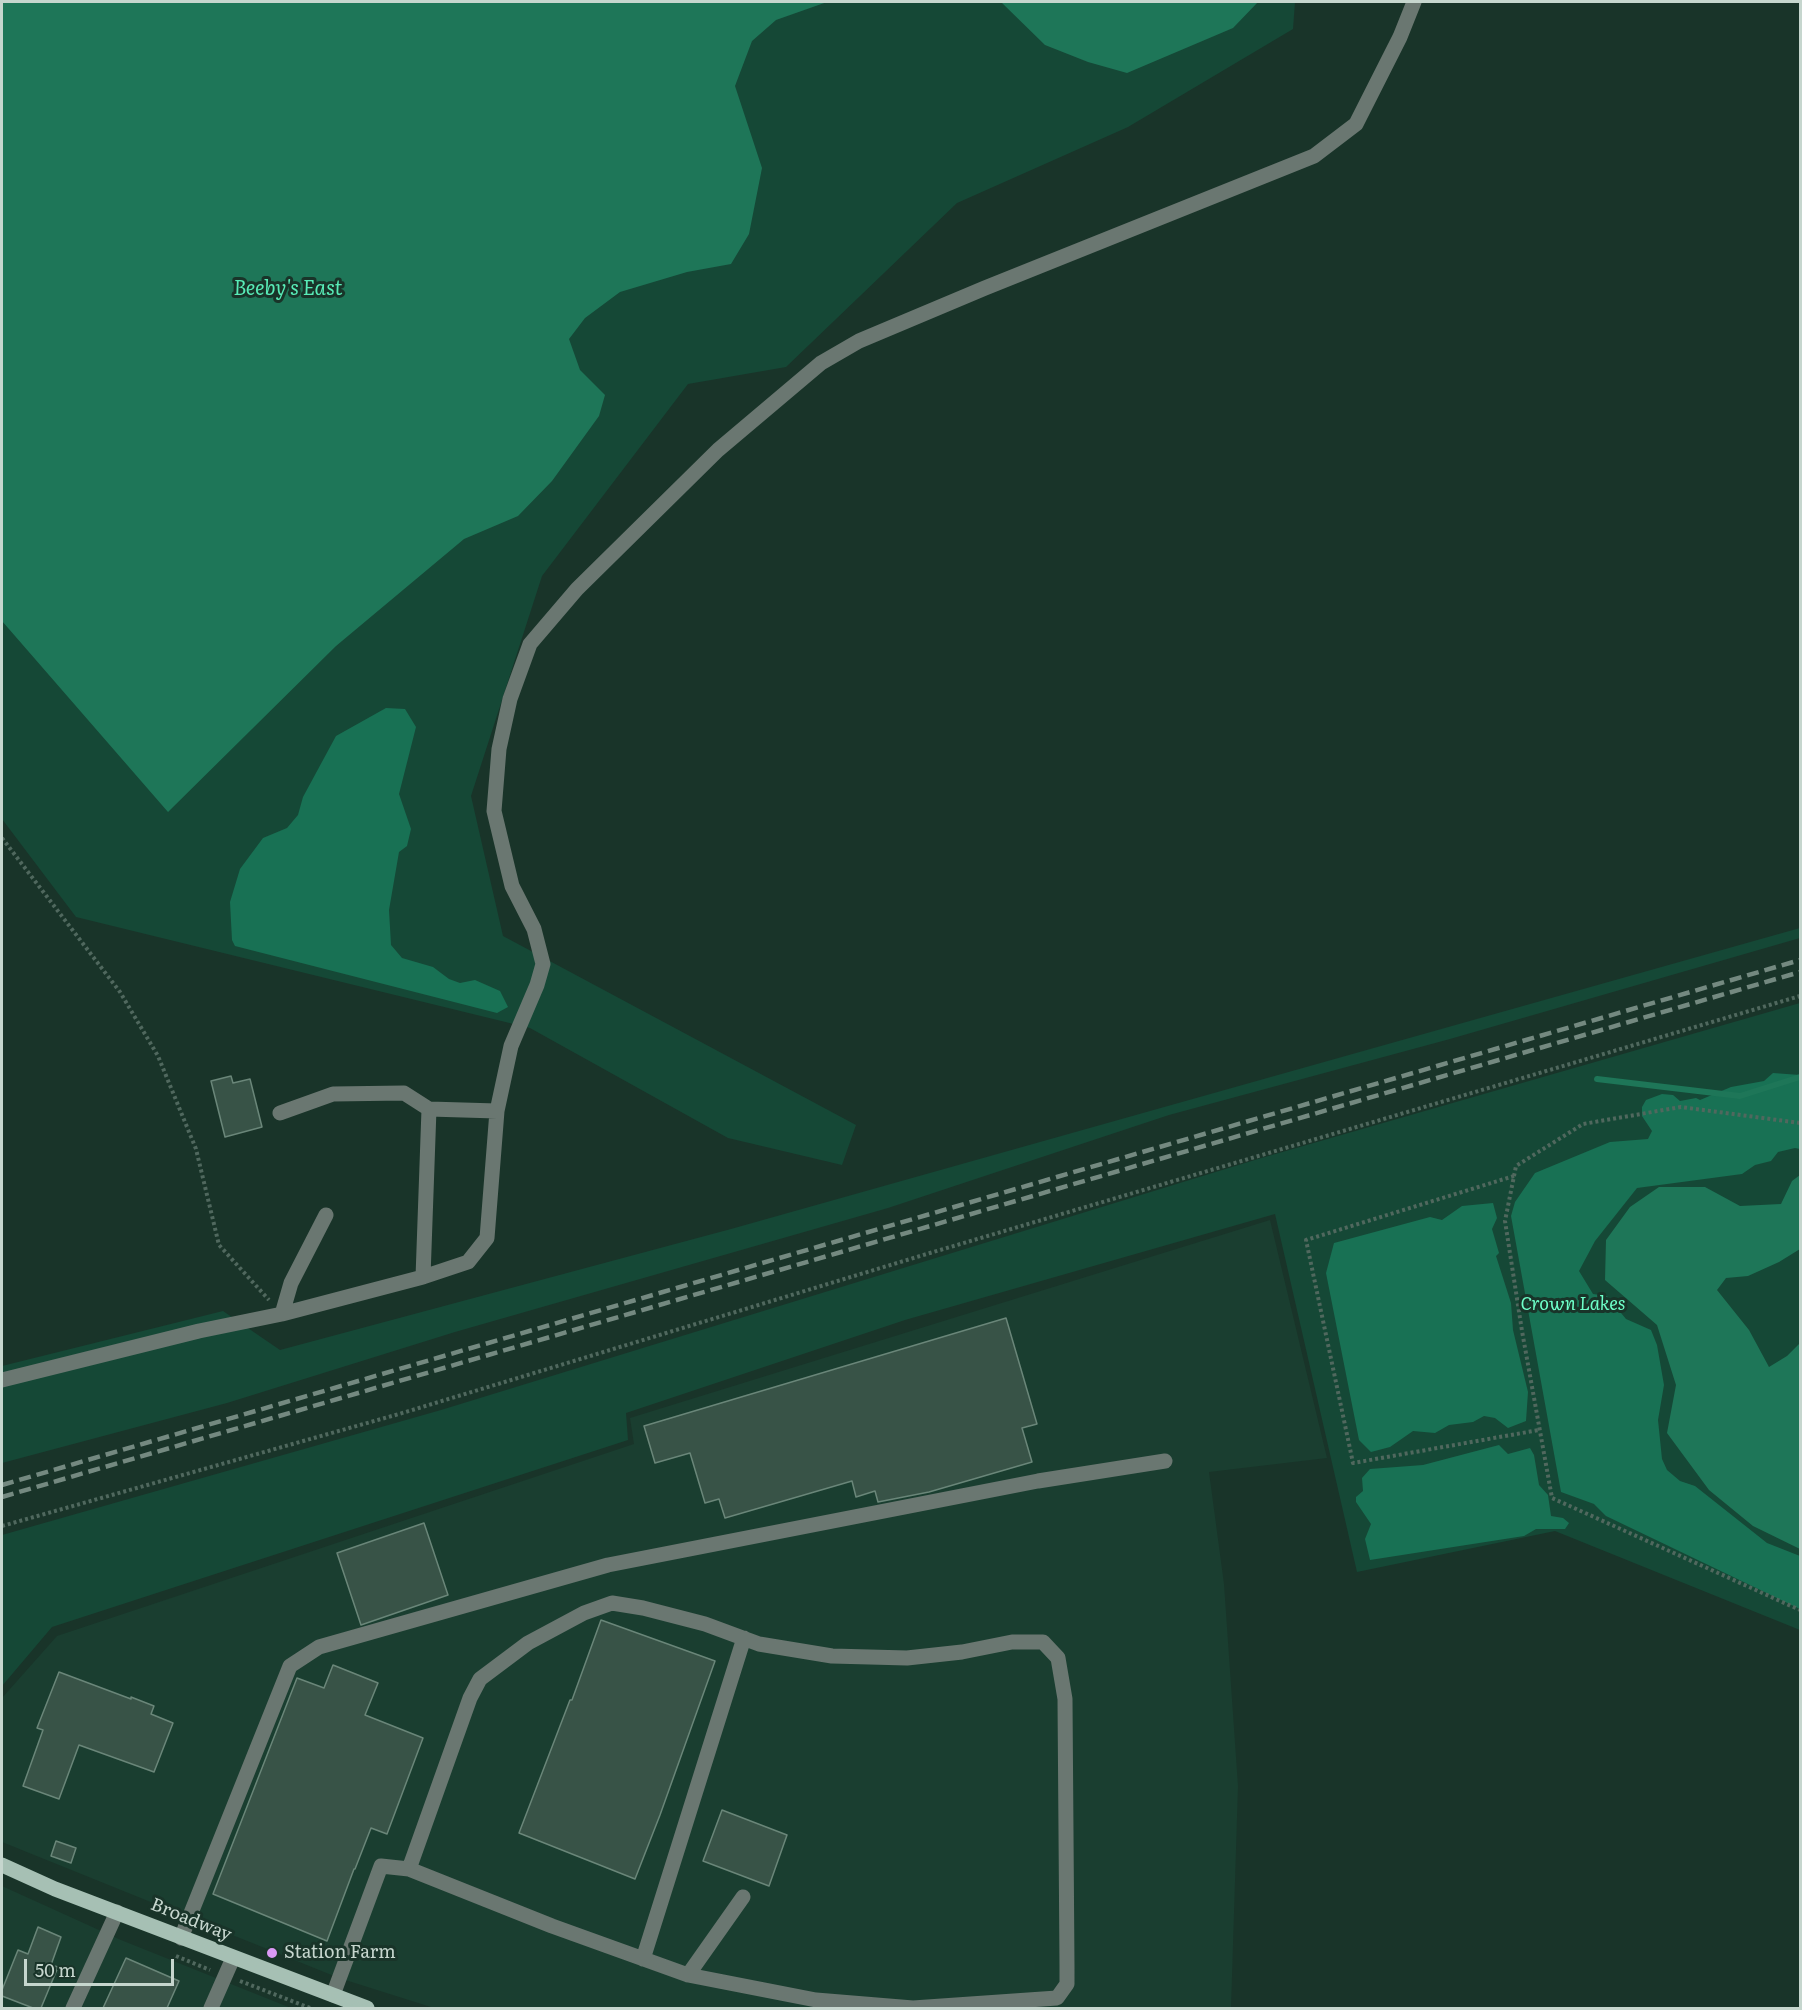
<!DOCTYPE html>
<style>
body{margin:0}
#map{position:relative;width:1802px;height:2010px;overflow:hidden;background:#193429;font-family:Literata,serif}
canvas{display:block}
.frame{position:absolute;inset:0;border:3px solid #c6d6ce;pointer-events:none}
.scale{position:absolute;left:24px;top:1959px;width:150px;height:27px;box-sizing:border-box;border:3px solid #c6d6ce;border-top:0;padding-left:8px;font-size:18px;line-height:21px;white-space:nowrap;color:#c6d6ce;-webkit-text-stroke:4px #193429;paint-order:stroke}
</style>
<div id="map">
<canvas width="1802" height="2010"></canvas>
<div class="frame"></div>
<div class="scale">50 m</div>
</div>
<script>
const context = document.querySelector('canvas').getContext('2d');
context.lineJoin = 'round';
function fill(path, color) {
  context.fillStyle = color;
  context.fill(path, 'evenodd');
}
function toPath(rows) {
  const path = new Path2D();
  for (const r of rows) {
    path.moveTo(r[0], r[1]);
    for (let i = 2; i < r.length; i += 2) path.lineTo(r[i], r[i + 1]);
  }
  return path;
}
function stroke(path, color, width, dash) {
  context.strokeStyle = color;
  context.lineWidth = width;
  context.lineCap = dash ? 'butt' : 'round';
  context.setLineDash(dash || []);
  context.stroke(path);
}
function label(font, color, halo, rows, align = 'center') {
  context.font = font + ' Literata,serif';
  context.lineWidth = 6;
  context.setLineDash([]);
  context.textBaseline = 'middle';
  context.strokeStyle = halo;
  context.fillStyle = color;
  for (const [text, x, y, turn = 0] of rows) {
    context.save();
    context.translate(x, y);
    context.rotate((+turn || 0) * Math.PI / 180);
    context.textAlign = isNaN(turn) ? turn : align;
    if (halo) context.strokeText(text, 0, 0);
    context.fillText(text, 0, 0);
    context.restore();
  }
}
const built = toPath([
 [1270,1220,1327,1458,1209,1472,1224,1584,1238,1786,1231,2008,434,2008,339,1978,2,1842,2,1698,57,1636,634,1444,630,1418],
 [2,1886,121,1940,291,2008,2,2008]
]);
const green = toPath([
 [2,2,1295,2,1293,29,1128,127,957,203,786,367,688,384,542,576,471,796,503,936,856,1125,842,1165,728,1138,530,1028,76,917,2,819],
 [1800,928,1800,938,1450,1039,1169,1115,888,1208,455,1332,227,1403,2,1463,2,1366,223,1311,280,1350,731,1229],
 [1800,1003,1800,1630,1555,1531,1357,1572,1275,1214,905,1320,626,1413,628,1440,52,1627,2,1686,2,1535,441,1410,1258,1159]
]);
const forest = toPath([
 [386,708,405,709,416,727,399,794,411,829,407,846,399,852,389,910,391,945,402,958,433,967,449,979,460,983,475,980,500,991,508,1007,497,1013,235,946,232,940,230,902,240,869,263,838,287,828,298,815,303,797,336,736],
 [1773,1073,1800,1075,1800,1149,1795,1148,1778,1152,1771,1161,1755,1165,1742,1174,1637,1188,1595,1241,1579,1271,1593,1294,1607,1296,1626,1319,1651,1330,1657,1345,1664,1385,1658,1420,1662,1459,1667,1470,1680,1481,1695,1486,1767,1543,1800,1556,1800,1609,1606,1516,1594,1504,1561,1492,1511,1216,1515,1202,1535,1173,1610,1142,1648,1139,1652,1131,1642,1116,1642,1107,1646,1100,1662,1094,1673,1095,1680,1101,1696,1098,1700,1100,1731,1087,1764,1081],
 [1493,1203,1497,1218,1492,1229,1499,1253,1496,1256,1511,1303,1513,1330,1528,1392,1526,1421,1508,1428,1495,1418,1484,1416,1473,1422,1449,1425,1435,1433,1413,1431,1390,1447,1371,1452,1359,1440,1326,1273,1334,1243,1430,1217,1442,1220,1462,1206],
 [1499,1445,1508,1454,1530,1448,1534,1455,1539,1485,1548,1495,1551,1516,1563,1518,1569,1523,1565,1529,1536,1529,1524,1536,1370,1560,1365,1539,1371,1524,1356,1502,1356,1497,1363,1491,1362,1478,1370,1469,1423,1465]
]);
const water = toPath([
 [2,2,827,2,776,20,752,41,735,86,762,168,749,234,731,264,687,272,620,292,585,318,569,339,580,370,605,395,599,416,552,481,518,516,464,539,336,646,168,812,2,621],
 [1001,2,1258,2,1233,28,1127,73,1088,62,1045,45],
 [1800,1175,1800,1249,1779,1262,1748,1276,1726,1278,1717,1290,1749,1330,1769,1367,1787,1356,1800,1343,1800,1549,1753,1526,1709,1490,1667,1433,1676,1385,1657,1325,1605,1280,1606,1240,1630,1207,1659,1187,1705,1187,1740,1206,1781,1204,1792,1181]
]);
const stream = toPath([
 [1597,1079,1740,1096,1800,1077]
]);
const building = toPath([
 [231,1076,233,1083,250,1079,262,1127,225,1137,211,1081,231,1076],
 [1006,1318,1037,1424,1022,1428,1032,1462,929,1492,878,1502,875,1491,856,1497,852,1481,725,1518,719,1499,705,1503,690,1453,655,1463,644,1426,1006,1318],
 [424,1523,448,1595,361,1625,337,1553,424,1523],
 [601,1620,715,1661,660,1815,635,1879,519,1833,570,1700,572,1700,601,1620],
 [333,1665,378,1683,365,1715,423,1738,387,1834,371,1828,355,1869,354,1869,327,1941,213,1894,297,1678,324,1688,333,1665],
 [59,1672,131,1699,131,1697,154,1706,151,1714,173,1723,154,1772,79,1745,59,1799,23,1786,43,1730,37,1728,59,1672],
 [722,1810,787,1835,769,1886,703,1861,722,1810],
 [56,1841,76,1848,71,1863,51,1856,56,1841],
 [38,1927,61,1937,51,1965,58,1967,41,2008,33,2008,2,1996,2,1990,18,1950,28,1954,38,1927],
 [126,1958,179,1981,167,2008,103,2008,126,1958]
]);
const path = toPath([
 [2,838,120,992,158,1056,196,1149,219,1245,269,1300],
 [1800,1123,1681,1107,1583,1124,1516,1166,1505,1221,1522,1331,1552,1498,1800,1610],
 [1514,1176,1306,1240,1353,1463,1539,1430],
 [2,1526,399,1414,930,1253,1800,996],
 [176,1956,210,1970],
 [240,1981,310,2008]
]);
const minor = toPath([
 [497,1111,511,1046,537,985,543,964,534,929,512,886,494,811,499,749,510,699,530,644,577,589,718,450,821,363,859,341,985,288,1314,156,1356,124,1400,37,1414,2],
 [280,1113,333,1094,404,1093,429,1109],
 [282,1314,291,1283,326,1215],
 [2,1380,199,1331,282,1314,423,1277,468,1262,487,1238,497,1111,429,1109,423,1277],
 [181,1938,290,1666,319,1647,608,1565,1038,1481,1165,1461],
 [643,1959,744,1638],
 [688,1975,743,1897],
 [333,1995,381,1866,409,1869,470,1698,480,1679,528,1643,584,1613,612,1603,643,1608,705,1624,759,1644,832,1656,907,1658,962,1652,1012,1642,1043,1642,1058,1658,1065,1699,1067,1966,1067,1984,1057,1998,913,2008,816,2000,688,1975,552,1926,409,1869],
 [73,2008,117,1912],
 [211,2008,233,1958]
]);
const major = toPath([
 [2,1865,55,1889,367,2008]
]);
const rail = toPath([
 [2,1485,1800,960],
 [2,1497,1800,972]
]);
const markers = [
 [272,1953,6,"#db99f6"]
];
const parkNames = [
 ["Crown Lakes",1573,1305]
];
const streetNames = [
 ["Broadway",191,1920,22]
];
const poiNames = [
 ["Station Farm",284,1953]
];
const waterNames = [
 ["Beeby's East",288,289]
];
fill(built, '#1a3e30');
fill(green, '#154836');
fill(forest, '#187154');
fill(water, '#1e7658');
stroke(stream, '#1e7658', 6);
fill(building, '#385347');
stroke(building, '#6a8679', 1.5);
stroke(path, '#50685e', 4, [3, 3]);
stroke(minor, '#6a7771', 15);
stroke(major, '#a6c0b4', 15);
stroke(rail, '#748980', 4.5, [12, 6]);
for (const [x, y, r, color] of markers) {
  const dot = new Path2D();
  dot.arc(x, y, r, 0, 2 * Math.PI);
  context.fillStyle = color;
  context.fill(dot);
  stroke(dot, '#193429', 2);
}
label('italic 18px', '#6effc9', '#193429', parkNames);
label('18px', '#c6d6ce', '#193429', streetNames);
label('18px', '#c6d6ce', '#193429', poiNames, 'left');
label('italic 20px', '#58ecb7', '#193429', waterNames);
</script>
